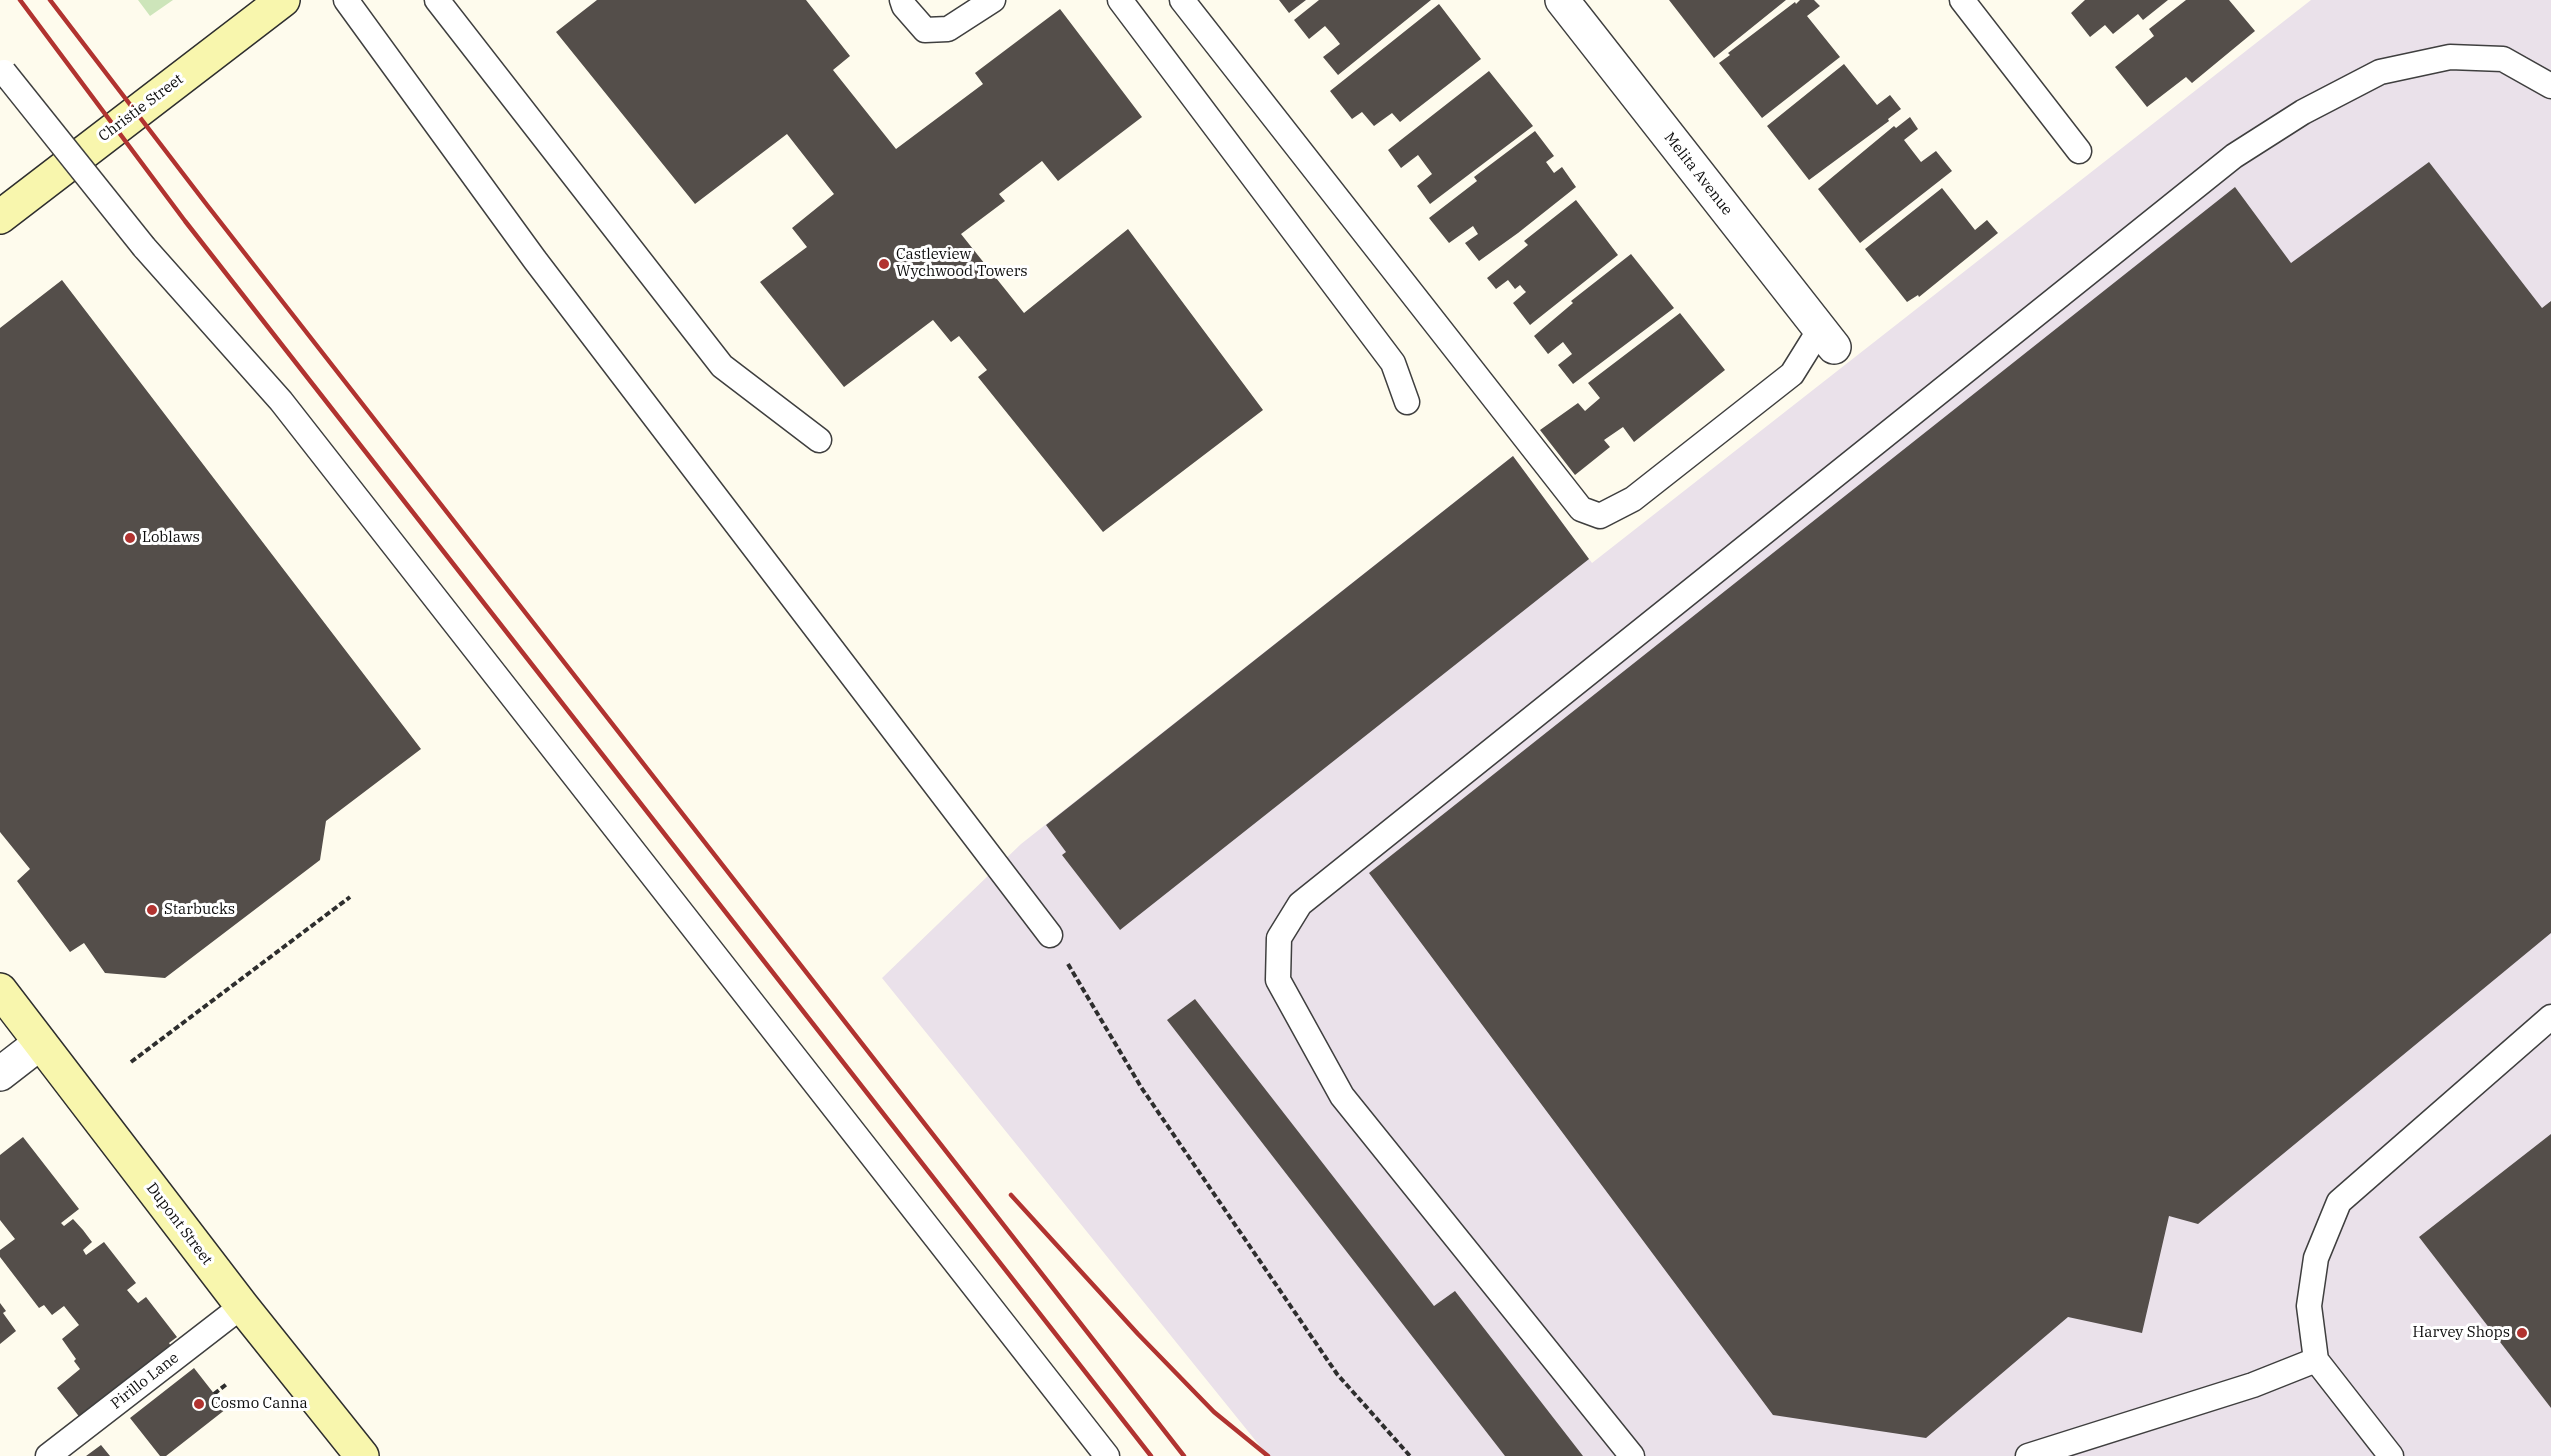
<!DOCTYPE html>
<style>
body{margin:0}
canvas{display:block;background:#fefbed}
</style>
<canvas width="2551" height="1456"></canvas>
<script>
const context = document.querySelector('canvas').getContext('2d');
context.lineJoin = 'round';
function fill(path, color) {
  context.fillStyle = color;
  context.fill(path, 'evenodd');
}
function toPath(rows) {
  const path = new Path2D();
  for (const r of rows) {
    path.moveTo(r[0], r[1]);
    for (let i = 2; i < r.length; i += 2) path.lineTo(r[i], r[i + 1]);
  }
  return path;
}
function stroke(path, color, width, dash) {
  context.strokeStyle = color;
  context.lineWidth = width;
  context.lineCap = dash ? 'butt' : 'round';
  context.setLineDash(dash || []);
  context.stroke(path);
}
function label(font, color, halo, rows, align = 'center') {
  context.font = font + ' "IBM Plex Serif",serif';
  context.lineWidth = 6;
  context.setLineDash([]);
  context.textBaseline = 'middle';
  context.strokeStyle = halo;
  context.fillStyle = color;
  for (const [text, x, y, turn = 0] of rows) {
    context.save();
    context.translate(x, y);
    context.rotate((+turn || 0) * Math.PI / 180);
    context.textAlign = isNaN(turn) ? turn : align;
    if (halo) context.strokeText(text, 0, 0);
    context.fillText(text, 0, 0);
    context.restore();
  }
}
const industrial = toPath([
 [2311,0,2551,0,2551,1456,1268,1456,882,978,1021,844,1513,456,1592,563]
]);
const green = toPath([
 [138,0,173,0,150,16]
]);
const building = toPath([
 [597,0,806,0,850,56,833,70,896,149,983,84,975,73,1060,9,1142,117,1058,181,1042,161,999,194,1005,201,961,234,1024,313,1128,229,1263,410,1103,532,978,377,987,370,959,336,951,342,933,320,844,387,760,282,807,247,792,228,834,194,787,134,695,204,556,32],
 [1279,0,1306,0,1289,13],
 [1319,0,1431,0,1338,75,1323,57,1340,44,1333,35,1325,26,1309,39,1294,20],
 [1669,0,1786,0,1714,58],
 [1800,0,1814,0,1820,6,1807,16,1840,57,1762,118,1719,63,1730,55,1728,53,1795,2,1796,4],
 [2085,0,2168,0,2143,20,2138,14,2113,34,2105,25,2090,37,2071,13],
 [2186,0,2229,0,2255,31,2192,83,2186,77,2147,107,2115,67,2154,36,2149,29],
 [1439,4,1481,59,1400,122,1392,113,1374,126,1362,112,1352,119,1330,91],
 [1844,64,1877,105,1890,95,1901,109,1888,119,1889,121,1809,180,1767,126],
 [1489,71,1533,126,1430,204,1417,186,1432,174,1418,155,1401,168,1388,150],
 [1910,117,1918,129,1904,140,1914,153,1921,162,1936,151,1952,171,1860,243,1818,189,1894,126,1896,128],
 [1535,131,1554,156,1546,162,1554,173,1562,167,1576,187,1518,233,1479,261,1465,243,1478,234,1473,226,1449,243,1429,218,1477,181,1474,177],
 [2429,162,2542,308,2551,301,2551,933,2198,1224,2169,1216,2142,1333,2068,1317,1926,1438,1773,1415,1369,873,2235,187,2291,263],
 [1942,188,1975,230,1987,220,1998,233,1919,297,1918,295,1907,302,1865,249],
 [1576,200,1618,255,1530,325,1513,303,1526,292,1524,290,1520,285,1515,289,1508,280,1496,289,1487,278,1528,245,1524,241],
 [1631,254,1674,308,1573,384,1558,365,1572,354,1563,342,1548,354,1534,336,1573,303,1571,301],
 [62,280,421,749,326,821,320,860,165,978,105,973,84,943,70,952,17,881,30,869,0,832,0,328],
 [1680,313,1725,370,1634,442,1623,427,1604,440,1610,447,1575,475,1540,430,1578,403,1585,411,1600,398,1588,383],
 [1513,456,1589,559,1120,930,1062,855,1066,852,1046,825],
 [1195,999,1434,1306,1455,1291,1583,1456,1505,1456,1167,1020],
 [2551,1134,2551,1408,2419,1237],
 [23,1137,79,1209,61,1223,64,1226,73,1219,83,1230,92,1242,83,1250,86,1255,104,1242,136,1283,127,1290,138,1303,146,1297,177,1337,169,1343,172,1348,81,1419,57,1388,80,1369,74,1361,76,1359,62,1339,79,1325,64,1306,52,1315,44,1305,39,1308,0,1257,0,1250,15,1239,0,1220,0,1155],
 [0,1303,6,1311,3,1313,16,1331,0,1344],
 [194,1368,226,1409,166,1456,160,1456,130,1418],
 [101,1445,110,1456,86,1456]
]);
const path = toPath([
 [1068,964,1141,1087,1337,1374,1410,1456],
 [131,1062,350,897],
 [214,1394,228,1383]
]);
const lane = toPath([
 [346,0,535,260,1050,935],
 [437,0,722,366,819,440],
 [902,0,904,6,925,30,948,29,993,0],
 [1120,0,1393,363,1407,402],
 [1182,0,1581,509,1600,516,1633,499,1792,374,1820,329],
 [1962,0,2079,151],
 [144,247,281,401,1107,1456],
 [2316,1360,2391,1456],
 [48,1456,242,1306],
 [1632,1456,1342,1096,1278,980,1279,938,1300,904,2234,156,2303,112,2380,72,2450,57,2503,59,2551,86],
 [2028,1456,2253,1385,2316,1360,2309,1306,2316,1258,2339,1202,2551,1017]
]);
const street = toPath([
 [1562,0,1834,347],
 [0,1074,40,1043]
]);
const secondary = toPath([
 [0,217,283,0],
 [0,990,242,1306,362,1456]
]);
const rail = toPath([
 [20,0,185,221,1151,1456],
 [50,0,207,205,1184,1456],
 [1011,1195,1138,1334,1214,1412,1268,1456]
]);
const laneBridge = toPath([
 [4,72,144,247]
]);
const markers = [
 [884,264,6,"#b13330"],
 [130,538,6,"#b13330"],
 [152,910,6,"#b13330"],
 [2522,1333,6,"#b13330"],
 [199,1404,6,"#b13330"]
];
const streetNames = [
 ["Christie Street",141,108,-37],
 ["Melita Avenue",1698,174,52],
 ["Dupont Street",179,1224,53],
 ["Pirillo Lane",145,1381,-38]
];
const poiNames = [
 ["Castleview",896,255],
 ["Wychwood Towers",896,272],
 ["Loblaws",142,538],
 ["Starbucks",164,910],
 ["Harvey Shops",2510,1333,"right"],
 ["Cosmo Canna",211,1404]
];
fill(industrial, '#eae1ea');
fill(green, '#cde5ba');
fill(building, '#544e4a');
stroke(lane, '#3f3f3f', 27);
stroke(street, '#3f3f3f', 36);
stroke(secondary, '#2e2e2e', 36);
stroke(path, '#2e2e2e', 4, [6, 3]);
stroke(lane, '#fff', 24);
stroke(street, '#fff', 33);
stroke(secondary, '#f8f6ad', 33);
stroke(rail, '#b13330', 4.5);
stroke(laneBridge, '#3f3f3f', 27, []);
stroke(laneBridge, '#fff', 24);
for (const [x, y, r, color] of markers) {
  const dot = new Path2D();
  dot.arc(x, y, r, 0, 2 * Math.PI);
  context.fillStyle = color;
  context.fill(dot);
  stroke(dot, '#fff', 2);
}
label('15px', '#0c0c0c', '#fff', streetNames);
label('15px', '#0c0c0c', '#fff', poiNames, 'left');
</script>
